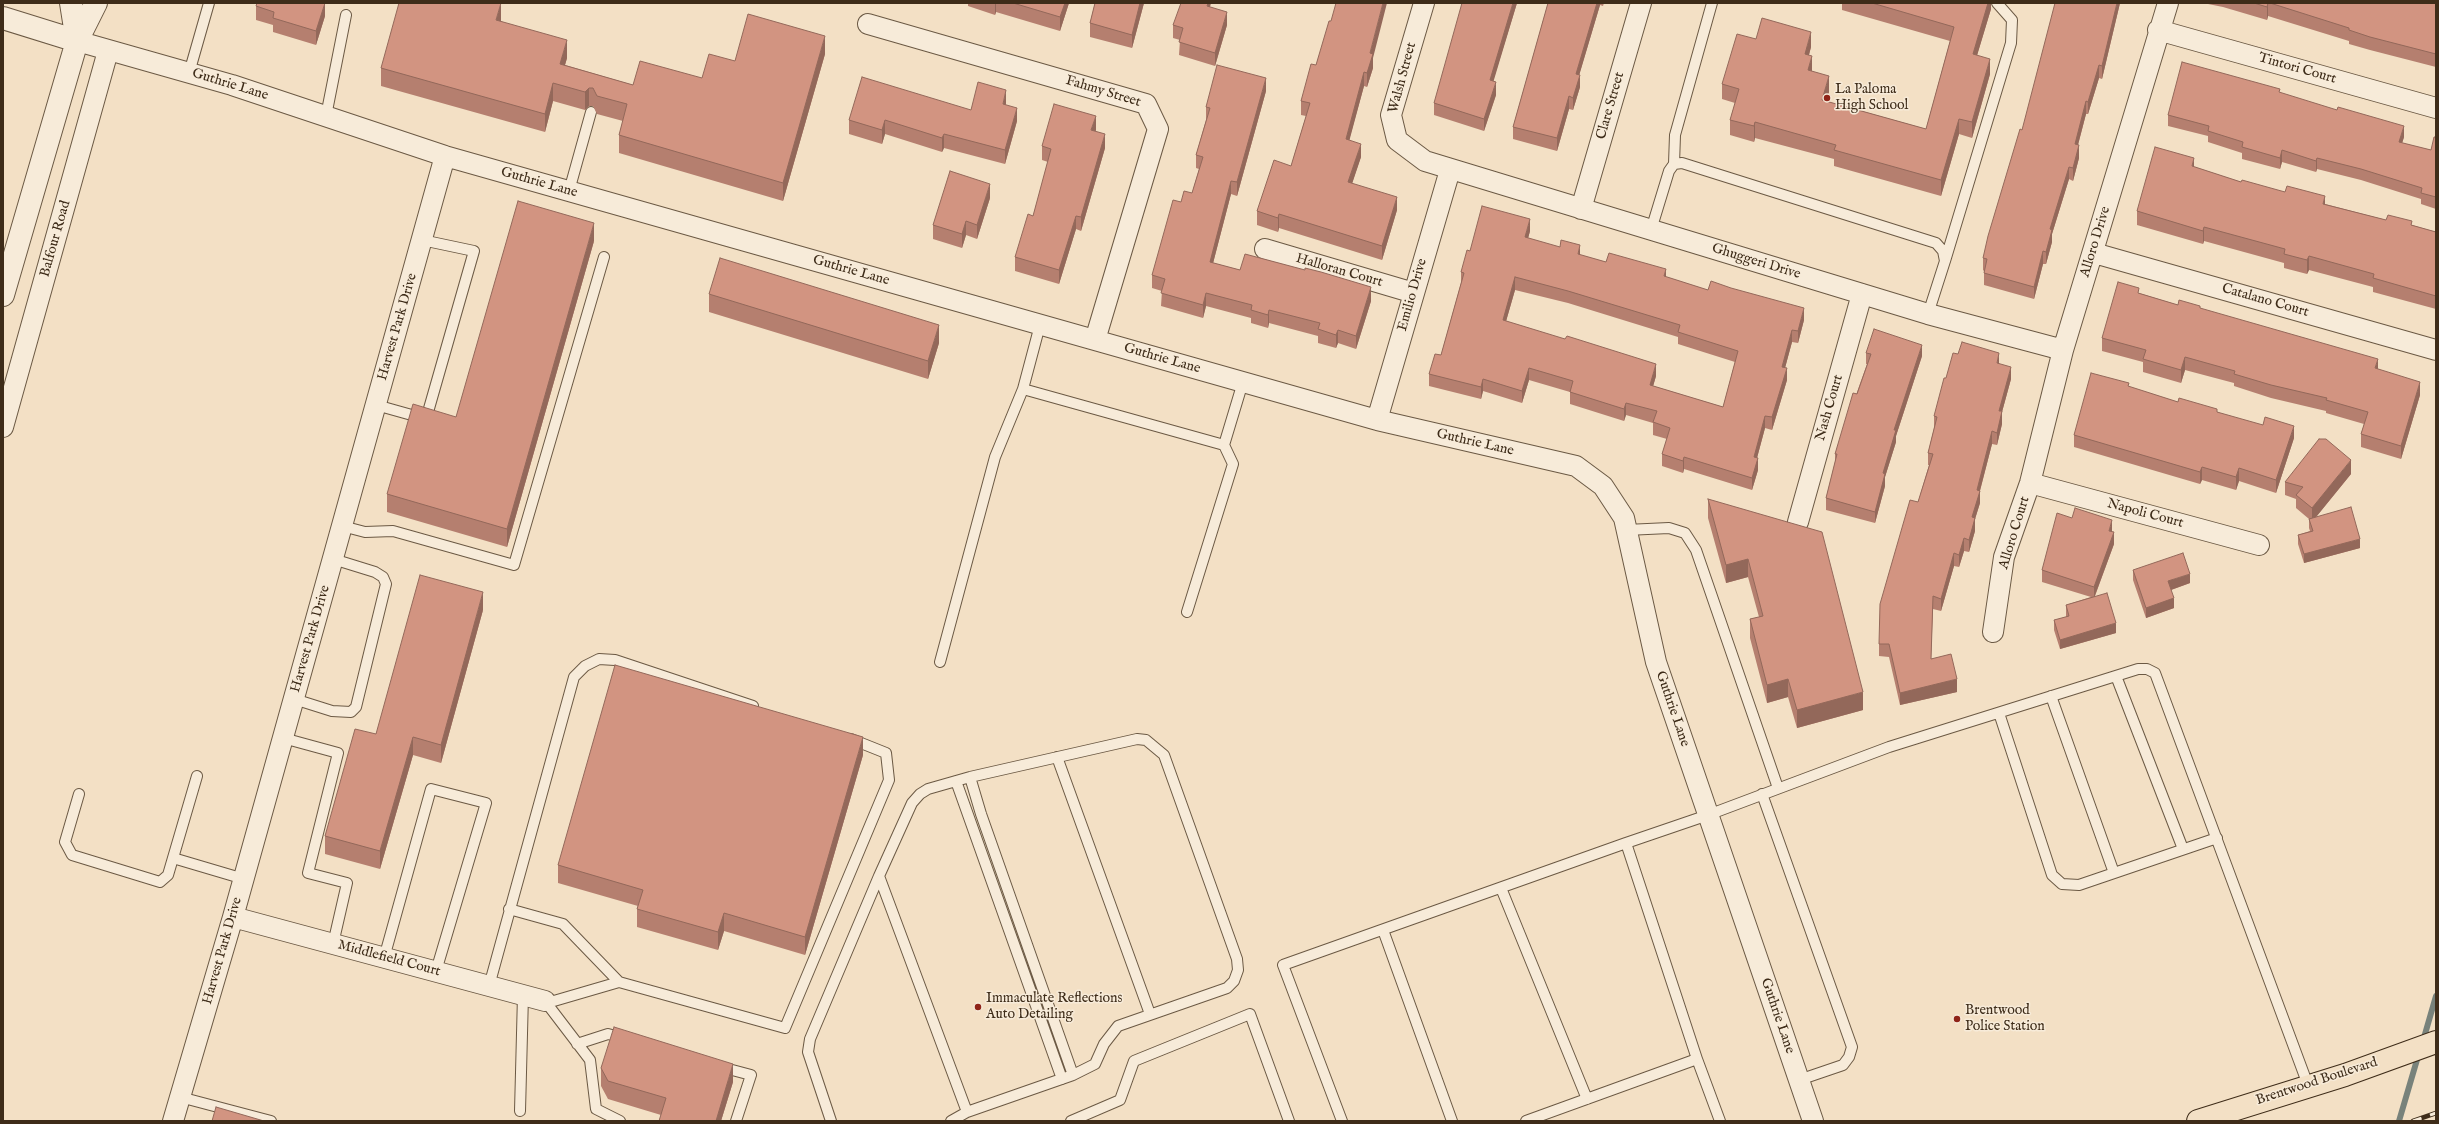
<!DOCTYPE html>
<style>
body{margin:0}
#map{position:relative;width:2439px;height:1124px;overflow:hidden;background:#f3e0c5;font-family:"IM FELL English",serif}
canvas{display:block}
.frame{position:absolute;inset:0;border:4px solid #3e2c19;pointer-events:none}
</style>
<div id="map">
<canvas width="2439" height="1124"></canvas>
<div class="frame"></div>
</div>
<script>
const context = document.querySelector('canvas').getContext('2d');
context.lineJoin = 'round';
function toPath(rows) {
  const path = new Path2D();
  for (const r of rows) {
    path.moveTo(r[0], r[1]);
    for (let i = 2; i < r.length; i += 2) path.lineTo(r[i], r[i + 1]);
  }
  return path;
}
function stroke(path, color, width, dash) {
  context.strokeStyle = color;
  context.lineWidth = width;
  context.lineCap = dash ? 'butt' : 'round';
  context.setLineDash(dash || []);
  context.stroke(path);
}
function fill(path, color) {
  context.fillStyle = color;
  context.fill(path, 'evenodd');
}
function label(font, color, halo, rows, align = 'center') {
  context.font = font + ' "IM FELL English",serif';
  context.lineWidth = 3;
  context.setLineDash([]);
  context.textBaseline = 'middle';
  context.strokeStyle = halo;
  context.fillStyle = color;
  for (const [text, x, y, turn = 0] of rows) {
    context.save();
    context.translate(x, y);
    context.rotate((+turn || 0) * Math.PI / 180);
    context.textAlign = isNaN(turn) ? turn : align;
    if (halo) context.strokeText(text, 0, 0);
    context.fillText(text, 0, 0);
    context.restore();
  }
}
const stream = toPath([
 [2423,1041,2436,996],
 [2399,1121,2419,1053]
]);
const service = toPath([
 [189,73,209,3],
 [326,116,346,15],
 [1674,164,1675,135,1712,3],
 [569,191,591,112],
 [1651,230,1669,171,1674,164,1682,163,1936,243,1943,251,1945,261,1928,314],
 [1945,261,2011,43,2012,20,1997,3],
 [1040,325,1023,389,1224,445,1243,382],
 [376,405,426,419,474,251,422,240],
 [342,526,365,532,393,531,514,565,604,257],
 [1626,530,1669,528,1685,533,1696,550,1778,788],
 [1187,612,1233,464,1224,445],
 [940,662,995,457,1023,389],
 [2116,676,2183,849],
 [2051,696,2114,873],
 [294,699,332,711,351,712,356,707,386,584,383,577,375,572,333,559],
 [1999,713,2052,875,2062,884,2079,885,2217,838],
 [283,738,338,753,308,873,347,883,333,944],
 [1057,757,1150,1014],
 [970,777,981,814,1073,1075],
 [956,781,1062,1079],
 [79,794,65,842,72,855,160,882,168,875,197,776],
 [1762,794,1852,1047,1849,1057,1843,1065,1799,1080],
 [1626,843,1708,815,1889,747,2138,669,2147,669,2155,673,2308,1085],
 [173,858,244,879],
 [879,876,967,1112],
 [1501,888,1587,1099],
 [509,909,563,924,619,982,547,1003],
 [1383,930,1452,1121],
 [384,958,431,789,486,803,436,971],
 [619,982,785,1028,889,780,886,753,851,739],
 [489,986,574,677,585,666,599,659,615,660,753,706],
 [545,1001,590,1060,596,1109,620,1121],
 [577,1044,608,1034,623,1038],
 [721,1067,751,1075,736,1121],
 [180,1097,271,1121],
 [520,1111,523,995],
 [831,1121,808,1052,810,1039,879,876,912,803,920,794,928,789,970,777,1137,739,1146,740,1164,755,1237,959,1238,970,1234,981,1227,988,1118,1026,1104,1044,1095,1064,1073,1075,967,1112,951,1121],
 [1071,1121,1120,1100,1134,1061,1250,1014,1289,1121],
 [1342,1121,1283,965,1626,843,1697,1059],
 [1526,1121,1697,1059,1720,1121]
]);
const minor = toPath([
 [1424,3,1391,115,1397,140,1425,161,1928,314,2063,350],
 [868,24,1146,104,1158,129,1095,340],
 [2158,30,2436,108],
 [77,41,232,85,445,156,1377,420,1576,466,1603,486,1624,518,1656,662,1813,1121],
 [1581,209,1641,3],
 [1265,249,1414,293],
 [2094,253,2436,350],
 [1377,420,1450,170],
 [3,427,108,51],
 [2030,483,2259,545],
 [1798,522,1862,294],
 [1993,632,2004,557,2030,483,2063,350,2168,3],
 [233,917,545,1001],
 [173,1121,233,917,445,156]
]);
const tertiary = toPath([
 [71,3,77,41],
 [3,18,77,41],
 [3,295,77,41,96,3]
]);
const primary = toPath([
 [2198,1121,2345,1075,2436,1042]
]);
const rail = toPath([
 [2413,1121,2436,1113]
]);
const wall = toPath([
 [325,3,325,16,316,45,273,32,273,25,256,20,256,6],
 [968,3,1069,3,1060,31,996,12,995,15,968,6],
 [1095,3,1144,3,1132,48,1090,37,1090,23],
 [1517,3,1493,81,1496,95,1484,131,1434,115,1434,103],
 [1548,3,1604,3,1603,6,1600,5,1579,75,1580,87,1573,110,1569,109,1557,151,1513,139,1513,127],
 [1842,3,1991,3,1991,9,1977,55,1990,74,1972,138,1959,134,1941,196,1834,166,1834,159,1755,138,1754,142,1730,135,1730,120,1735,103,1722,99,1722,84,1756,39,1811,47,1809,55,1812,71,1829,92,1826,101,1926,129,1950,41,1842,10],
 [2120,3,2102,79,2099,78,2088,114,2086,114,2078,145,2079,158,2073,181,2069,179,2052,234,2052,242,2046,264,2043,264,2034,299,1984,285,1984,271,1983,270,1983,258,2022,130],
 [2203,3,2436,3,2436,67,2370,50,2349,44,2349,41,2268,16,2267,20,2223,7],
 [1210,7,1227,25,1215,66,1179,55,1180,40,1173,38,1173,25],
 [501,21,567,58,565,65,633,85,702,78,735,61,825,54,783,201,619,153,619,135,623,121,597,114,593,106,589,106,585,110,553,101,545,132,381,86,381,68],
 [1331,21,1373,58,1373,68,1367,87,1364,86,1349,140,1361,157,1352,183,1397,210,1382,260,1279,228,1278,232,1257,225,1257,211,1291,166,1306,116,1301,115,1301,101,1316,65],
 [1266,91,1237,196,1231,194,1213,263,1240,270,1371,301,1356,349,1338,343,1336,348,1318,343,1318,336,1269,323,1268,328,1251,323,1251,318,1206,306,1203,318,1161,306,1162,291,1152,288,1152,275,1181,202,1192,193,1199,169,1196,168,1196,155,1206,120,1206,107],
 [2280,93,2404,137,2402,143,2431,150,2436,137,2436,209,2421,204,2421,199,2361,180,2317,169,2316,172,2282,162,2280,169,2242,159,2242,153,2208,142,2208,136,2168,126,2168,115],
 [1006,103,1006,105,1017,121,1005,164,944,148,942,152,885,134,882,144,849,134,849,120,971,110],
 [1096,130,1095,132,1105,148,1081,231,1076,229,1059,284,1015,271,1015,257,1033,216,1048,162,1042,160,1042,146],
 [2194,167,2241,182,2386,220,2412,225,2436,232,2436,309,2373,292,2373,287,2309,270,2307,274,2284,268,2284,263,2204,241,2203,244,2137,225,2137,211],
 [990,198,977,239,966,235,962,248,933,239,933,225],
 [1530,231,1528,238,1580,255,1606,262,1666,277,1804,320,1798,343,1792,342,1785,368,1787,380,1772,430,1765,428,1757,458,1758,470,1752,490,1684,469,1683,473,1662,466,1662,454,1667,439,1653,435,1653,423,1626,415,1624,421,1570,404,1570,392,1529,380,1522,403,1483,391,1481,399,1429,386,1429,374,1441,355,1461,283,1461,272,1470,251],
 [1515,290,1568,303,1678,337,1678,344,1735,362,1723,407,1653,386,1656,376,1506,321],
 [594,241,507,547,387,512,387,494,456,417],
 [2139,293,2178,305,2200,309,2378,369,2420,395,2401,459,2361,447,2361,434,2364,424,2326,413,2326,411,2271,398,2234,386,2234,383,2185,370,2181,383,2143,372,2143,362,2102,351,2102,338],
 [709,294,939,343,928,379,709,312],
 [1866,353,1922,356,1896,436,1896,442,1885,477,1885,486,1875,523,1826,510,1826,498,1835,462,1835,454,1867,364,1866,364],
 [1999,363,2011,379,2002,412,2002,424,1997,445,1992,444,1980,491,1980,503,1975,519,1975,531,1969,552,1964,551,1959,567,1954,566,1941,611,1933,609,1931,659,1957,692,1900,705,1889,657,1879,656,1879,644,1918,502,1929,465,1928,465,1928,453,1934,428,1934,416],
 [2129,387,2178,402,2217,412,2294,438,2276,493,2239,481,2236,490,2202,480,2200,484,2074,447,2074,435],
 [2351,474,2316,517,2360,548,2304,563,2298,544,2298,535,2310,531,2309,528,2309,519,2296,508,2296,499,2285,495,2285,482],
 [1708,499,1863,710,1797,728,1788,697,1767,703,1750,638,1750,619,1759,617,1748,577,1726,583,1708,518],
 [2112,532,2114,544,2095,596,2116,633,2060,649,2054,630,2054,620,2066,617,2066,605,2091,597,2042,582,2042,570],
 [2133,570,2190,583,2171,590,2174,608,2146,618,2133,580],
 [483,610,441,763,413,755,380,869,325,854,325,836,376,734],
 [863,755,805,955,724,931,718,950,637,927,637,909,638,906,558,883,558,865],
 [601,1068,733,1082,721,1121,659,1121,661,1115,608,1099,601,1086]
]);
const shadedWall = toPath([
 [325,3,325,16,316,45,316,31],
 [501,3,501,21,496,38,496,20],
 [995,3,996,3,996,12,995,15],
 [1065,3,1069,3,1060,31,1060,17],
 [1140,3,1144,3,1132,48,1132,35],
 [1208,3,1211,3,1207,19,1207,6],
 [1383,3,1387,3,1373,58,1373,68,1367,87,1367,73,1370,53],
 [1513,3,1517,3,1490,93,1490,80],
 [1597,3,1600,3,1600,5,1576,86,1576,74],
 [1988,3,1991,3,1991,9,1973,69,1973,54],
 [2117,3,2120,3,2102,79,2102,66],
 [2268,3,2268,16,2267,20,2267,7],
 [1227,12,1227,25,1215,66,1215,53],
 [1811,32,1811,47,1805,69,1805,54],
 [825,36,825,54,783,201,783,183],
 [567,40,567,58,560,82,560,64],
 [1812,56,1812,71,1808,70],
 [1990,59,1990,74,1972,138,1972,122],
 [2099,65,2099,78,2088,114,2088,102],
 [1364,72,1364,86,1346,153,1346,139],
 [1580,75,1580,87,1573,110,1573,98],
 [1829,76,1829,92,1822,116,1822,100],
 [1266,78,1266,91,1237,196,1237,182],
 [1496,82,1496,95,1484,131,1484,119],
 [553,83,553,101,545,132,545,114],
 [589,88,589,106,585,110,585,92],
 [1006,90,1006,103,1003,118,1003,104],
 [1569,96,1569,109,1557,151,1557,138],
 [2086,101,2086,114,2075,156,2075,144],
 [1017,108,1017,121,1005,164,1005,150],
 [1096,116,1096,130,1091,144,1091,130],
 [1959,119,1959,134,1941,196,1941,180],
 [885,120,885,134,882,144,882,130],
 [1755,122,1755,138,1754,142,1754,126],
 [2404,126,2404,137,2399,153,2399,142],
 [944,134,944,148,942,152,942,138],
 [1105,134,1105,148,1081,231,1081,217],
 [1361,144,1361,157,1348,196,1348,182],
 [2079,145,2079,158,2073,181,2073,168],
 [2282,150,2282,162,2280,169,2280,158],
 [2194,158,2194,172,2192,166],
 [2317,158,2317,169,2316,172,2316,161],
 [2069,167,2069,179,2052,234,2052,242,2046,264,2046,252,2050,229],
 [1231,181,1231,194,1210,275,1210,262],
 [990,184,990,198,977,239,977,225],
 [2325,196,2325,210,2323,204],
 [1397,197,1397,210,1382,260,1382,246],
 [1279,214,1279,228,1278,232,1278,218],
 [1076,216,1076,229,1059,284,1059,270],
 [1530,219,1530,231,1525,250,1525,237],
 [966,221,966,235,962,248,962,234],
 [594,223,594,241,507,547,507,529],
 [2204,227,2204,241,2203,244,2203,231],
 [1580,245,1580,257,1578,254],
 [2043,251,2043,264,2034,299,2034,287],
 [2309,256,2309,270,2307,274,2307,260],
 [1666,269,1666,281,1664,276],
 [1515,277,1515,290,1503,332,1503,320],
 [1371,287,1371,301,1356,349,1356,336],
 [1206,293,1206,306,1203,318,1203,305],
 [1804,308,1804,320,1798,343,1798,331],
 [1269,310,1269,323,1268,328,1268,315],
 [939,325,939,343,928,379,928,361],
 [1338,330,1338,343,1336,348,1336,335],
 [1792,330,1792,342,1782,379,1782,367],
 [1922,345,1922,356,1896,436,1896,442,1885,477,1885,486,1875,523,1875,512,1883,473,1894,430],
 [1999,353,1999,365,1997,363],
 [2185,357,2185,370,2181,383,2181,370],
 [2378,359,2378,372,2375,368],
 [1656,364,1656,376,1650,397,1650,385],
 [2011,367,2011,379,2002,412,2002,424,1997,445,1997,433,1999,411],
 [1529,368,1529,380,1522,403,1522,391],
 [1787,368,1787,380,1772,430,1772,417],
 [1483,379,1483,391,1481,399,1481,387],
 [2420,382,2420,395,2401,459,2401,446],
 [1626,403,1626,415,1624,421,1624,409],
 [1765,416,1765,428,1754,469,1754,457],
 [2294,426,2294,438,2276,493,2276,480],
 [1992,431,1992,444,1979,494,1980,491,1980,503,1975,519,1975,531,1969,552,1969,540,1972,517,1977,490],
 [1684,457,1684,469,1683,473,1683,461],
 [1758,458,1758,470,1752,490,1752,478],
 [2351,460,2351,474,2312,522,2312,508],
 [2202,467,2202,480,2200,484,2200,472],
 [2239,468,2239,481,2236,490,2236,477],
 [2112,520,2112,532,2109,531],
 [2114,532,2114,544,2094,598,2094,587],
 [1964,538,1964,551,1959,567,1959,555],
 [2360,539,2360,548,2304,563,2304,554],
 [1954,553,1954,566,1941,611,1941,599],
 [1748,559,1748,577,1726,583,1726,565],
 [2190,574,2190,583,2168,591,2168,581],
 [483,592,483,610,441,763,441,745],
 [2174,598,2174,608,2146,618,2146,608],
 [2116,623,2116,633,2060,649,2060,640],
 [1788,679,1788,697,1767,703,1767,685],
 [1957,679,1957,692,1900,705,1900,693],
 [1863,692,1863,710,1797,728,1797,710],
 [413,737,413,755,380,869,380,851],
 [863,737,863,755,805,955,805,937],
 [724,913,724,931,718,950,718,932],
 [733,1064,733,1082,721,1121,716,1121]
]);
const building = toPath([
 [257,3,325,3,316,31,273,18,274,12,256,6,257,3],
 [399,3,501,3,496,20,567,40,560,64,633,85,640,61,702,78,709,54,735,61,748,14,825,36,783,183,619,135,627,104,597,96,593,88,589,88,585,92,553,83,545,114,381,68,399,3],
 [1013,3,1065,3,1060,17,1013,3],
 [1095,3,1140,3,1132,35,1090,23,1095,3],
 [1181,3,1208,3,1207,6,1227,12,1215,53,1179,42,1183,28,1173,25,1181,3],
 [1336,3,1383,3,1370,53,1373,54,1367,73,1364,72,1346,139,1361,144,1348,182,1397,197,1382,246,1279,214,1278,218,1257,211,1274,160,1291,166,1310,103,1301,101,1311,64,1316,65,1329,21,1331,21,1336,3],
 [1462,3,1513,3,1490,80,1496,82,1484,119,1434,103,1462,3],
 [1548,3,1597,3,1576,74,1580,75,1573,98,1569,96,1557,138,1513,127,1548,3],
 [1872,3,1988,3,1973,54,1990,59,1972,122,1959,119,1941,180,1834,150,1836,145,1755,122,1754,126,1730,120,1739,89,1722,84,1737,34,1756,39,1762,18,1811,32,1805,54,1812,56,1808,70,1829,76,1822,100,1926,129,1954,27,1872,3],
 [2055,3,2117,3,2102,66,2099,65,2088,102,2086,101,2075,144,2079,145,2073,168,2069,167,2050,229,2052,230,2046,252,2043,251,2034,287,1984,273,1987,259,1983,258,1988,236,2020,129,2022,130,2055,3],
 [2254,3,2268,3,2267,7,2254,3],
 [2270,3,2436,3,2436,54,2370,37,2349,30,2349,28,2270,3],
 [2182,62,2280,89,2279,92,2337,110,2338,107,2404,126,2399,142,2431,150,2434,137,2436,137,2436,197,2421,193,2422,188,2361,169,2317,158,2316,161,2282,150,2280,158,2242,147,2243,142,2208,131,2209,126,2168,115,2182,62],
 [1217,65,1266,78,1237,182,1231,181,1210,262,1240,270,1245,254,1305,270,1305,268,1321,272,1371,287,1356,336,1338,330,1336,335,1318,329,1320,323,1269,310,1268,315,1251,310,1252,305,1206,293,1203,305,1161,293,1165,279,1152,275,1173,200,1181,202,1184,191,1192,193,1203,157,1196,155,1210,108,1206,107,1217,65],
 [862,77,971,110,978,82,1006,90,1003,104,1017,108,1005,150,944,134,942,138,885,120,882,130,849,120,862,77],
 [1054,104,1096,116,1091,130,1105,134,1081,217,1076,216,1059,270,1015,257,1028,214,1033,216,1051,149,1042,146,1054,104],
 [2155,147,2194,158,2192,166,2241,182,2242,180,2285,192,2287,186,2325,196,2323,204,2386,220,2388,215,2412,221,2411,225,2436,232,2436,296,2373,278,2374,274,2309,256,2307,260,2284,254,2285,249,2204,227,2203,231,2137,211,2155,147],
 [950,171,990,184,977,225,966,221,962,234,933,225,950,171],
 [518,201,594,223,507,529,387,494,413,404,456,417,518,201],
 [1482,206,1530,219,1525,237,1560,247,1561,240,1580,245,1578,254,1606,262,1609,253,1666,269,1664,276,1708,290,1711,281,1731,288,1804,308,1798,331,1792,330,1782,367,1787,368,1772,417,1765,416,1754,457,1758,458,1752,478,1684,457,1683,461,1662,454,1670,428,1653,422,1657,411,1626,403,1624,409,1570,392,1573,381,1529,368,1522,391,1483,379,1481,387,1429,374,1435,354,1441,355,1464,273,1461,272,1467,250,1470,251,1482,206],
 [1515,277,1568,291,1680,325,1678,332,1738,351,1723,407,1650,385,1656,364,1567,336,1565,339,1503,320,1515,277],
 [720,258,939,325,928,361,709,294,720,258],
 [2118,282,2139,288,2138,293,2178,305,2179,300,2200,306,2200,308,2378,359,2375,368,2420,382,2401,446,2361,434,2368,412,2326,400,2327,398,2271,385,2234,374,2235,371,2185,357,2181,370,2143,359,2146,350,2102,338,2118,282],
 [1874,329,1922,345,1894,430,1896,430,1883,473,1885,474,1875,512,1826,498,1837,454,1835,454,1853,393,1857,394,1871,354,1866,353,1874,329],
 [1962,342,1999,353,1997,363,2011,367,1999,411,2002,411,1997,433,1992,431,1977,490,1980,491,1972,517,1975,518,1969,540,1964,538,1959,555,1954,553,1941,599,1933,596,1931,659,1951,654,1957,679,1900,693,1889,644,1879,644,1880,604,1910,500,1918,502,1933,454,1928,453,1937,417,1934,416,1944,378,1946,378,1953,353,1958,354,1962,342],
 [2091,373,2129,383,2128,386,2178,402,2179,398,2217,409,2217,412,2263,425,2265,417,2294,426,2276,480,2239,468,2236,477,2202,467,2200,472,2074,435,2091,373],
 [2319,439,2326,439,2351,460,2312,508,2296,495,2303,487,2285,482,2319,439],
 [1708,499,1822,532,1863,692,1797,710,1788,679,1767,685,1750,619,1763,616,1748,559,1726,565,1708,499],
 [2351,507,2360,539,2304,554,2298,535,2313,531,2309,519,2351,507],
 [2075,508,2112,520,2109,531,2114,532,2094,587,2042,570,2057,513,2072,518,2075,508],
 [2183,553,2190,574,2168,581,2174,598,2146,608,2133,570,2183,553],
 [420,575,483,592,441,745,413,737,380,851,325,836,355,729,376,734,420,575],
 [2107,593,2116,623,2060,640,2054,620,2069,616,2066,605,2107,593],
 [615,665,863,737,805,937,724,913,718,932,637,909,643,890,558,865,615,665],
 [614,1027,733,1064,716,1121,659,1121,666,1098,608,1081,601,1068,614,1027],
 [216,1107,264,1121,212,1121,216,1107]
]);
const markers = [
 [1827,98,4,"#8f2418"],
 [978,1007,4,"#8f2418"],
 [1957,1019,4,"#8f2418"]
];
const streetNames = [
 ["Tintori Court",2297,69,16],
 ["Walsh Street",1403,78,-75],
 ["Guthrie Lane",230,85,17],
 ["Fahmy Street",1103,92,17],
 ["Clare Street",1611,106,-74],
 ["Guthrie Lane",539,183,16],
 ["Balfour Road",56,239,-74],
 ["Alloro Drive",2096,242,-73],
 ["Ghuggeri Drive",1756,262,17],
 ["Guthrie Lane",851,271,16],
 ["Halloran Court",1339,271,16],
 ["Emilio Drive",1413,295,-74],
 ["Catalano Court",2265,301,16],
 ["Harvest Park Drive",398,327,-74],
 ["Guthrie Lane",1162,359,16],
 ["Nash Court",1830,408,-74],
 ["Guthrie Lane",1475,443,13],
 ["Napoli Court",2145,514,15],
 ["Alloro Court",2015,533,-73],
 ["Harvest Park Drive",311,639,-74],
 ["Guthrie Lane",1672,709,71],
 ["Harvest Park Drive",223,951,-74],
 ["Middlefield Court",389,959,15],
 ["Guthrie Lane",1777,1016,71],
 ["Brentwood Boulevard",2317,1082,-18]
];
const poiNames = [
 ["La Paloma",1835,90],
 ["High School",1835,106],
 ["Immaculate Reflections",986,999],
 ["Auto Detailing",986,1015],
 ["Brentwood",1965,1011],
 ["Police Station",1965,1027]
];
stroke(stream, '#78827b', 6);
stroke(service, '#6b5944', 12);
stroke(minor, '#6b5944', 22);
stroke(tertiary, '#6b5944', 24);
stroke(primary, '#3e2c19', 24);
stroke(service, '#f7ebd9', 10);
stroke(minor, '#f7ebd9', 20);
stroke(tertiary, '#f7ebd9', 22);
stroke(primary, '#f3e0c5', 22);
stroke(rail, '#3e2c19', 4.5);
stroke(rail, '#f7ebd9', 3, [9]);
fill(wall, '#b57f6f');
fill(shadedWall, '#93685a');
fill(building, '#d29481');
stroke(building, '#93685a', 1);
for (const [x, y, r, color] of markers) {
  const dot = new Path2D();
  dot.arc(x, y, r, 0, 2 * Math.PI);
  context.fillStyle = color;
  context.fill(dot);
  stroke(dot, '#f7ebd9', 1.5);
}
label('14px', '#3e2c19', '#f7ebd9', streetNames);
label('14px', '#3e2c19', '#f7ebd9', poiNames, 'left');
</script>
